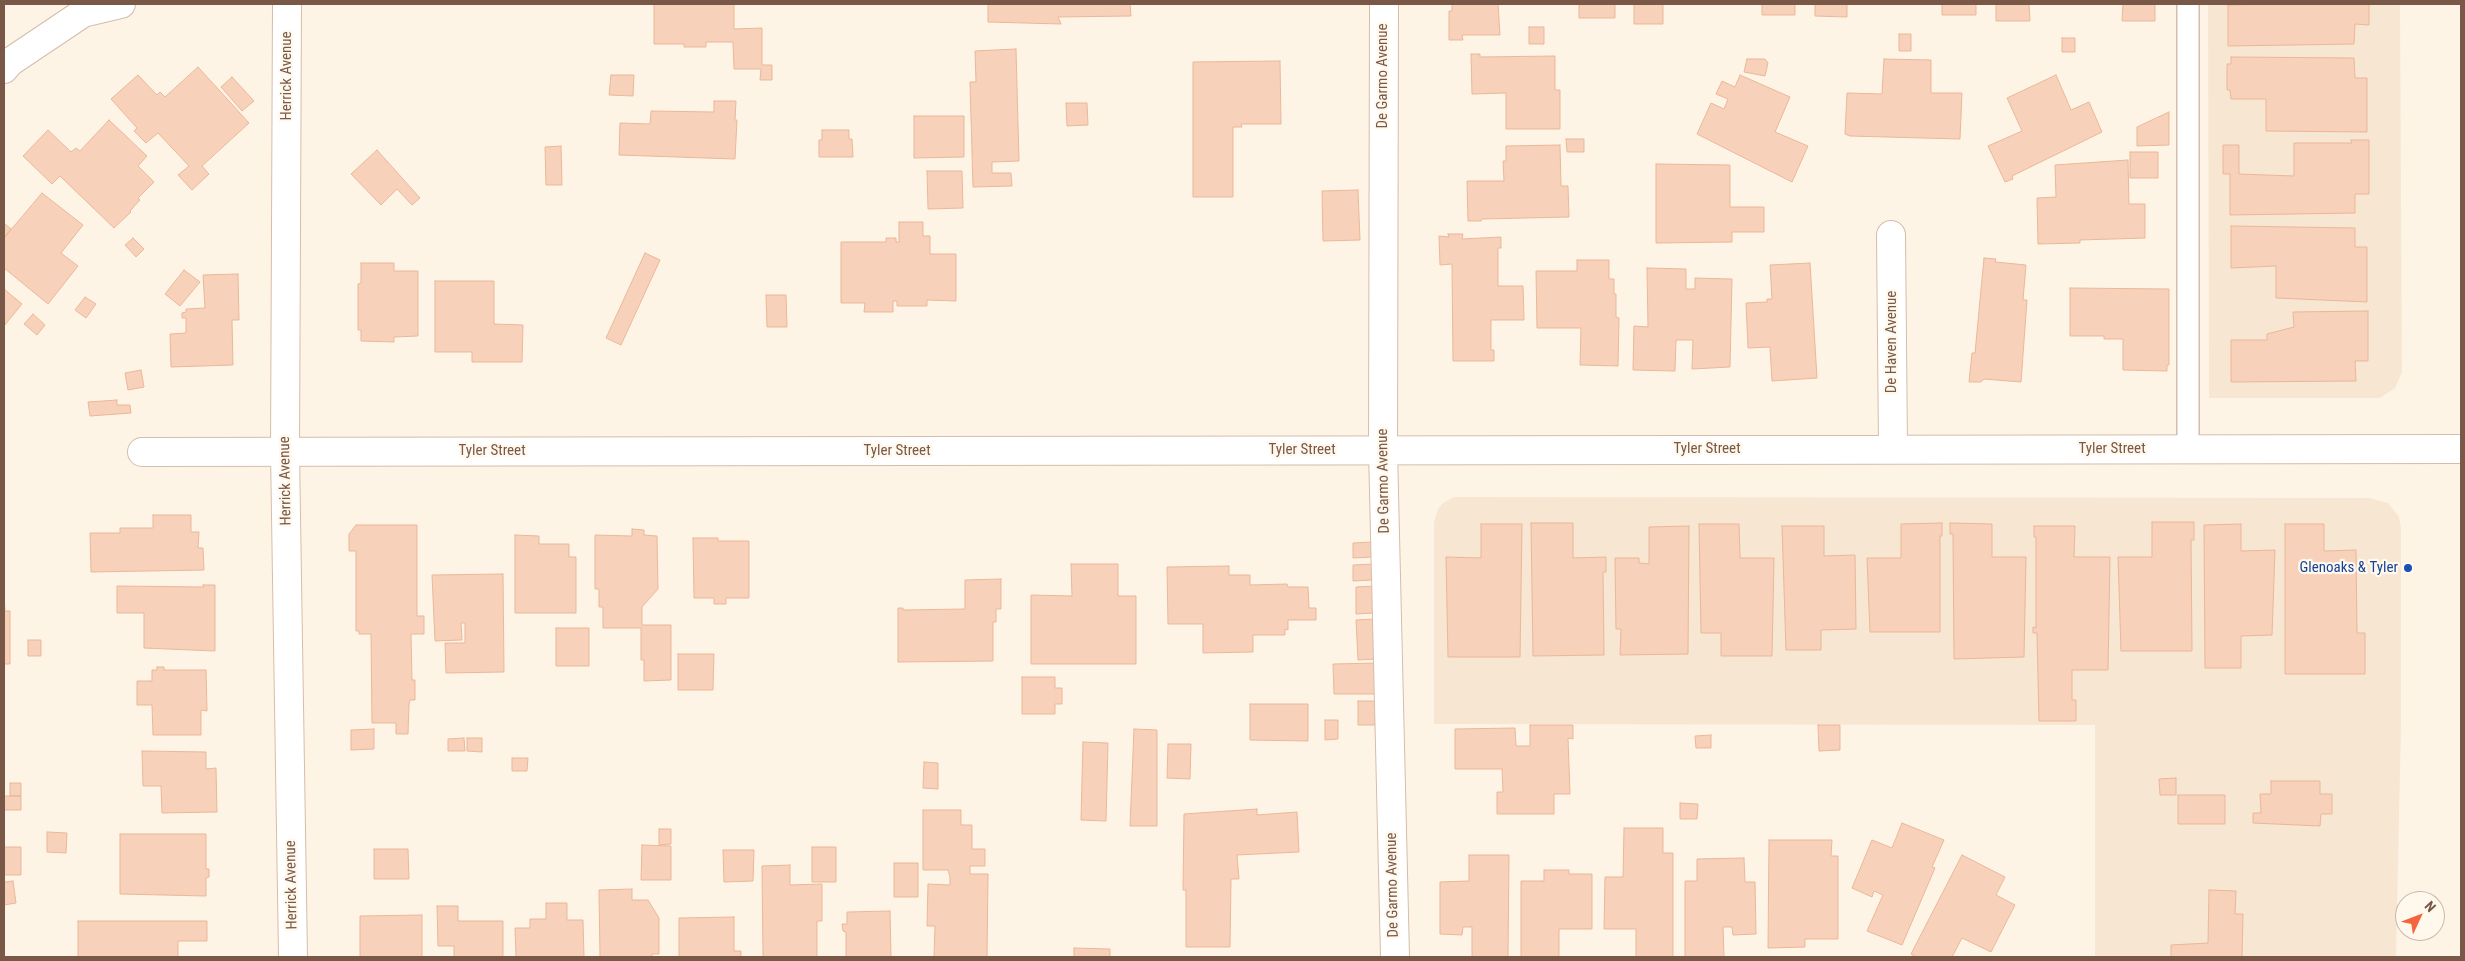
<!DOCTYPE html>
<style>
body{margin:0}
#map{position:relative;width:2465px;height:961px;overflow:hidden;background:#fef4e5;font-family:"Roboto Condensed",sans-serif}
canvas{display:block}
.frame{position:absolute;inset:0;border:5px solid #7a5847;pointer-events:none}
.north{position:absolute;left:2395px;top:891px;width:50px;height:50px;box-sizing:border-box;background:#fff8ed;border:1px solid #cab8ab;border-radius:50%;rotate:47deg;font-size:14px;font-weight:700;line-height:20px;text-align:center;color:#7a5847}
.north::after{content:'';display:block;margin:auto;width:18px;height:22px;background:#f4643e;clip-path:polygon(50% 0,100% 100%,50% 72%,0 100%)}
</style>
<div id="map">
<canvas width="2465" height="961"></canvas>
<div class="frame"></div>
<div class="north">N</div>
</div>
<script>
const context = document.querySelector('canvas').getContext('2d');
context.lineJoin = 'round';
function fill(path, color) {
  context.fillStyle = color;
  context.fill(path, 'evenodd');
}
function toPath(rows) {
  const path = new Path2D();
  for (const r of rows) {
    path.moveTo(r[0], r[1]);
    for (let i = 2; i < r.length; i += 2) path.lineTo(r[i], r[i + 1]);
  }
  return path;
}
function stroke(path, color, width, dash) {
  context.strokeStyle = color;
  context.lineWidth = width;
  context.lineCap = dash ? 'butt' : 'round';
  context.setLineDash(dash || []);
  context.stroke(path);
}
function label(font, color, halo, rows, align = 'center') {
  context.font = font + ' "Roboto Condensed",sans-serif';
  context.lineWidth = 4.5;
  context.setLineDash([]);
  context.textBaseline = 'middle';
  context.strokeStyle = halo;
  context.fillStyle = color;
  for (const [text, x, y, turn = 0] of rows) {
    context.save();
    context.translate(x, y);
    context.rotate((+turn || 0) * Math.PI / 180);
    context.textAlign = isNaN(turn) ? turn : align;
    if (halo) context.strokeText(text, 0, 0);
    context.fillText(text, 0, 0);
    context.restore();
  }
}
const residential = toPath([
 [2208,4,2400,4,2402,372,2395,388,2380,398,2209,398],
 [1454,497,2369,498,2388,503,2399,517,2401,528,2401,725,2396,957,2095,957,2095,725,1434,724,1434,522,1438,509,1443,503]
]);
const building = toPath([
 [654,4,734,4,734,29,762,28,762,65,772,65,772,80,760,80,761,69,734,69,733,42,706,42,706,47,684,47,684,44,654,44,654,4],
 [988,4,1130,4,1131,16,1058,17,1061,24,988,22,988,4],
 [1452,4,1498,4,1500,35,1462,35,1463,40,1449,40,1449,11,1452,11,1452,4],
 [1579,4,1615,4,1615,18,1579,18,1579,4],
 [1634,4,1663,4,1663,24,1634,24,1634,4],
 [1762,4,1795,4,1795,15,1762,15,1762,4],
 [1815,4,1847,4,1847,17,1815,16,1815,4],
 [1942,4,1976,4,1976,15,1942,15,1942,4],
 [1996,4,2029,4,2030,21,1996,21,1996,4],
 [2123,4,2155,4,2155,21,2122,21,2123,4],
 [2268,4,2369,4,2369,25,2355,24,2354,44,2228,46,2228,5,2268,4],
 [1529,27,1544,27,1544,44,1529,44,1529,27],
 [1899,34,1911,34,1911,51,1899,51,1899,34],
 [2062,38,2075,38,2075,52,2062,52,2062,38],
 [1016,49,1019,161,992,162,992,173,1011,173,1012,186,973,187,970,82,976,82,975,51,1016,49],
 [1471,54,1480,54,1480,57,1555,56,1555,90,1560,90,1560,129,1506,129,1506,93,1472,94,1471,54],
 [2231,57,2354,58,2355,78,2367,78,2367,132,2266,131,2266,99,2231,99,2230,90,2227,90,2227,64,2231,64,2231,57],
 [1747,59,1765,59,1768,63,1765,76,1744,72,1747,59],
 [1884,59,1931,60,1931,93,1962,93,1960,139,1850,136,1845,134,1847,93,1882,94,1884,59],
 [1280,61,1281,124,1241,124,1242,127,1233,127,1233,197,1193,197,1193,62,1280,61],
 [198,67,249,123,202,166,209,174,192,190,178,175,189,166,158,133,146,143,134,131,137,128,111,99,138,75,157,95,160,92,165,97,198,67],
 [611,75,634,75,633,96,609,95,611,75],
 [1740,75,1790,97,1775,132,1808,146,1792,182,1697,134,1711,103,1724,109,1728,99,1716,94,1722,81,1735,87,1740,75],
 [2056,75,2071,110,2089,102,2102,132,2012,176,2013,179,2005,182,1988,146,2022,131,2007,98,2056,75],
 [232,77,254,101,242,111,221,87,232,77],
 [714,101,736,101,735,120,737,120,735,159,619,155,620,123,650,124,651,111,714,112,714,101],
 [1066,103,1087,103,1088,125,1067,126,1066,103],
 [2169,112,2169,145,2137,146,2137,127,2169,112],
 [914,116,964,116,964,157,914,158,914,116],
 [109,120,147,156,138,166,154,182,138,198,140,200,130,211,131,212,114,228,60,176,52,184,23,156,48,130,71,152,76,148,80,151,109,120],
 [822,130,849,130,849,139,852,139,853,157,819,157,819,140,822,140,822,130],
 [1566,139,1584,139,1584,152,1567,152,1566,139],
 [2351,140,2369,140,2369,194,2355,194,2355,213,2230,215,2230,174,2223,174,2223,145,2239,145,2239,174,2294,176,2294,143,2352,143,2351,140],
 [1560,145,1561,186,1568,186,1569,217,1482,219,1481,221,1468,221,1467,181,1504,181,1503,161,1506,161,1506,146,1560,145],
 [561,146,562,185,546,185,545,147,561,146],
 [377,150,420,198,412,205,397,189,381,205,351,174,377,150],
 [2130,152,2158,152,2158,178,2130,178,2130,152],
 [2128,160,2129,204,2145,204,2145,238,2080,240,2080,243,2038,244,2037,198,2056,197,2055,165,2128,160],
 [1656,164,1730,165,1730,207,1764,207,1764,232,1732,232,1732,242,1656,243,1656,164],
 [927,171,962,171,963,208,928,209,927,171],
 [1358,190,1360,240,1323,241,1322,191,1358,190],
 [42,193,83,225,61,253,78,266,48,304,4,268,4,238,42,193],
 [899,222,923,222,923,236,930,236,930,254,956,254,956,301,927,300,927,306,897,306,897,301,893,301,893,312,864,312,865,303,841,303,841,242,886,242,886,238,896,238,896,242,899,242,899,222],
 [4,223,11,229,4,238,4,223],
 [2231,226,2355,228,2355,247,2367,247,2367,302,2276,298,2276,266,2231,268,2231,226],
 [1448,234,1463,234,1462,239,1501,237,1501,248,1498,248,1498,286,1523,286,1524,320,1491,320,1491,350,1494,350,1494,361,1453,361,1452,264,1440,265,1439,236,1449,237,1448,234],
 [133,238,144,249,136,257,125,245,133,238],
 [645,253,660,260,621,345,606,338,645,253],
 [1984,258,1996,259,1995,262,2026,265,2023,300,2027,300,2021,382,1984,379,1981,382,1969,382,1972,353,1975,353,1984,258],
 [1577,260,1609,260,1609,279,1614,279,1614,294,1616,294,1616,317,1619,318,1618,366,1580,365,1581,328,1537,328,1536,271,1577,271,1577,260],
 [361,263,394,263,394,271,418,271,418,336,394,337,394,342,361,341,361,330,358,330,358,284,361,283,361,263],
 [1810,263,1817,378,1772,381,1770,347,1748,348,1746,303,1767,302,1767,299,1772,299,1770,265,1810,263],
 [1647,268,1686,269,1686,289,1695,289,1695,278,1732,279,1730,367,1692,369,1693,340,1676,340,1675,371,1633,370,1634,326,1648,327,1647,268],
 [184,270,200,282,180,306,165,294,184,270],
 [238,274,239,320,232,320,233,365,171,367,170,334,186,333,186,318,182,318,182,313,186,312,186,309,205,308,203,275,238,274],
 [435,281,494,281,494,324,523,325,522,362,472,362,472,352,435,352,435,281],
 [2070,288,2169,289,2169,365,2167,365,2167,371,2123,370,2123,339,2104,339,2104,336,2070,336,2070,288],
 [4,289,22,304,4,326,4,289],
 [766,295,786,295,787,327,767,327,766,295],
 [85,297,96,304,86,318,75,310,85,297],
 [2368,311,2368,361,2355,361,2356,381,2231,382,2231,340,2267,340,2267,334,2294,327,2293,312,2368,311],
 [33,314,45,325,37,335,24,324,33,314],
 [141,370,144,387,128,390,125,373,141,370],
 [117,400,117,405,130,405,131,413,90,416,88,402,117,400],
 [153,515,191,515,191,532,199,532,198,548,203,548,204,570,91,572,90,533,120,533,120,528,153,528,153,515],
 [2152,522,2194,522,2194,540,2191,540,2192,651,2121,651,2118,557,2152,557,2152,522],
 [1531,523,1573,523,1573,558,1606,557,1606,572,1603,572,1604,655,1533,656,1531,523],
 [1942,523,1942,536,1940,536,1940,632,1870,632,1867,558,1901,558,1901,524,1942,523],
 [1950,523,1992,524,1992,557,2026,557,2024,657,1954,659,1953,534,1950,534,1950,523],
 [1481,524,1522,524,1520,657,1448,657,1446,557,1481,558,1481,524],
 [1699,524,1739,524,1740,558,1774,558,1772,656,1721,656,1721,633,1701,633,1699,524],
 [2241,524,2241,551,2275,550,2272,635,2241,636,2241,668,2205,668,2204,525,2241,524],
 [2285,524,2324,524,2324,551,2356,550,2357,633,2365,633,2365,674,2285,674,2285,524],
 [356,525,417,525,417,616,424,616,424,634,411,634,412,680,415,680,415,700,410,700,409,704,408,734,396,734,396,723,372,723,371,634,359,634,359,631,356,631,356,551,349,551,349,534,356,525],
 [1689,526,1688,654,1620,655,1621,629,1616,629,1615,558,1639,558,1639,563,1649,564,1649,527,1689,526],
 [1782,526,1824,526,1824,556,1855,555,1856,629,1821,630,1821,650,1786,650,1782,526],
 [2034,526,2075,526,2074,557,2110,557,2108,670,2072,670,2072,700,2076,700,2076,721,2039,721,2037,633,2033,633,2033,627,2036,628,2036,537,2034,537,2034,526],
 [632,529,644,530,644,535,657,536,658,589,642,607,642,625,671,625,671,680,644,681,644,660,641,660,641,628,603,628,603,607,599,607,599,589,595,589,595,535,632,536,632,529],
 [515,535,539,536,539,544,569,544,569,557,576,557,576,613,515,613,515,535],
 [693,538,718,538,718,541,749,541,749,598,726,598,726,604,714,604,714,598,694,598,693,538],
 [1373,542,1373,557,1353,558,1353,543,1373,542],
 [1071,564,1118,564,1118,596,1136,596,1136,664,1031,664,1031,595,1072,596,1071,564],
 [1373,564,1374,580,1353,581,1353,565,1373,564],
 [1229,566,1229,575,1250,575,1250,585,1287,584,1288,587,1308,587,1309,608,1316,608,1316,620,1288,620,1288,630,1285,629,1285,635,1253,635,1253,652,1203,653,1203,624,1168,624,1167,567,1229,566],
 [503,574,504,672,446,673,445,643,465,643,465,623,461,623,462,640,435,641,432,575,503,574],
 [1001,579,1001,609,996,609,996,622,993,622,993,661,898,662,898,608,903,608,903,610,965,609,965,580,1001,579],
 [203,585,215,585,215,651,144,648,144,613,117,613,117,586,204,587,203,585],
 [1375,586,1375,613,1356,614,1356,587,1375,586],
 [4,594,5,611,10,611,10,664,4,664,4,594],
 [1375,619,1377,659,1358,660,1356,620,1375,619],
 [556,628,589,628,589,666,556,666,556,628],
 [28,640,41,640,41,656,28,656,28,640],
 [678,654,714,654,713,690,678,690,678,654],
 [1377,663,1378,694,1334,694,1333,664,1377,663],
 [157,667,164,667,164,670,206,670,207,711,201,710,201,735,153,735,152,705,137,705,137,681,152,681,152,670,157,670,157,667],
 [1022,677,1055,677,1055,688,1062,688,1062,704,1055,704,1055,714,1022,714,1022,677],
 [1358,701,1379,701,1379,725,1358,725,1358,701],
 [1250,704,1308,704,1308,741,1250,740,1250,704],
 [1325,720,1338,720,1338,739,1325,740,1325,720],
 [1530,725,1573,725,1573,739,1568,738,1570,794,1554,794,1554,814,1497,814,1497,792,1503,792,1502,769,1455,769,1455,729,1515,728,1516,746,1530,746,1530,725],
 [1818,725,1840,725,1840,750,1819,751,1818,725],
 [374,729,374,749,351,750,351,730,374,729],
 [1134,729,1157,730,1157,826,1130,826,1134,729],
 [1711,735,1711,748,1696,748,1695,736,1711,735],
 [464,738,465,751,448,751,448,739,464,738],
 [467,738,482,738,482,752,467,751,467,738],
 [1083,742,1108,743,1106,821,1081,820,1083,742],
 [1168,744,1191,744,1190,779,1167,778,1168,744],
 [142,751,206,752,206,769,216,768,217,812,162,813,161,786,143,786,142,751],
 [512,758,528,758,527,771,512,771,512,758],
 [924,762,938,763,938,789,923,788,924,762],
 [2176,778,2176,795,2160,795,2159,779,2176,778],
 [2271,781,2320,781,2320,794,2332,794,2332,814,2321,814,2320,826,2253,823,2253,813,2261,813,2260,794,2271,794,2271,781],
 [10,783,21,783,21,796,10,796,10,783],
 [2178,795,2225,795,2225,824,2178,824,2178,795],
 [4,796,21,796,21,810,4,810,4,796],
 [1680,803,1698,804,1697,819,1680,819,1680,803],
 [1257,809,1257,815,1297,812,1299,852,1237,855,1239,879,1231,879,1230,947,1186,947,1186,890,1183,890,1184,814,1257,809],
 [923,810,961,810,961,825,972,825,972,849,985,849,985,866,970,866,970,874,988,874,987,957,934,957,935,926,927,926,928,884,950,885,950,877,948,870,923,870,923,810],
 [1902,823,1944,840,1932,867,1935,868,1902,945,1867,931,1883,895,1874,891,1872,897,1852,888,1872,840,1892,848,1902,823],
 [1624,828,1663,828,1663,853,1673,853,1673,957,1636,957,1636,929,1604,929,1605,877,1623,877,1624,828],
 [659,829,671,829,671,844,659,845,659,829],
 [47,832,67,833,66,853,47,852,47,832],
 [120,834,206,834,206,869,209,869,209,877,206,878,206,896,120,894,120,834],
 [1769,840,1832,840,1831,856,1838,856,1838,939,1805,939,1805,947,1768,948,1769,840],
 [642,845,671,846,671,880,641,880,642,845],
 [4,847,21,847,21,875,4,875,4,847],
 [812,847,836,847,836,882,812,882,812,847],
 [374,849,408,849,409,879,374,879,374,849],
 [723,850,754,850,753,881,724,882,723,850],
 [1469,855,1509,855,1508,957,1472,957,1472,927,1463,927,1462,935,1440,934,1440,882,1469,881,1469,855],
 [1962,855,2005,877,1996,895,2015,905,1991,952,1962,938,1952,957,1916,957,1911,954,1962,855],
 [1744,858,1745,882,1755,882,1756,934,1733,935,1732,927,1723,927,1724,957,1685,957,1685,881,1697,881,1697,859,1744,858],
 [894,863,918,863,918,897,894,897,894,863],
 [790,865,790,885,822,884,822,921,817,921,817,957,763,957,762,866,790,865],
 [1544,870,1569,870,1569,874,1592,874,1592,929,1559,929,1559,957,1521,957,1521,881,1544,881,1544,870],
 [13,881,16,903,4,905,4,882,13,881],
 [632,889,632,900,648,900,659,918,659,954,652,954,652,957,600,957,599,890,632,889],
 [2209,890,2236,891,2235,914,2243,914,2242,957,2171,957,2171,945,2208,943,2209,890],
 [546,903,567,903,567,920,583,920,584,957,516,957,515,928,530,928,530,919,546,919,546,903],
 [437,906,458,906,458,921,503,921,503,957,454,957,454,946,438,946,437,906],
 [890,911,891,957,846,957,846,932,843,931,842,924,847,924,847,912,890,911],
 [422,915,422,957,360,957,360,916,422,915],
 [734,917,734,951,741,951,741,957,679,957,679,918,734,917],
 [78,921,207,921,207,941,178,941,178,957,78,957,78,921],
 [1074,948,1110,949,1110,957,1074,957,1074,948]
]);
const lane = toPath([
 [2188,4,2188,449]
]);
const street = toPath([
 [1384,4,1383,450,1395,957],
 [4,69,10,62,83,13,121,4],
 [1891,235,1893,448],
 [142,452,2461,449]
]);
const secondary = toPath([
 [287,4,285,452,293,957]
]);
const markers = [
 [2408,568,5,"#1a4fb4"]
];
const streetNames = [
 ["Herrick Avenue",287,76,-90],
 ["De Garmo Avenue",1383,76,-90],
 ["De Haven Avenue",1892,342,-90],
 ["Tyler Street",1707,449],
 ["Tyler Street",2112,449],
 ["Tyler Street",1302,450],
 ["Tyler Street",492,451],
 ["Tyler Street",897,451],
 ["Herrick Avenue",286,481,-91],
 ["De Garmo Avenue",1384,481,-91],
 ["Herrick Avenue",292,885,-91],
 ["De Garmo Avenue",1393,885,-91]
];
const transitNames = [
 ["Glenoaks & Tyler",2398,568]
];
fill(residential, '#f7e6d2');
fill(building, '#f7d1ba');
stroke(building, '#ebb798', 1);
stroke(lane, '#d4bdac', 24);
stroke(street, '#d4bdac', 30);
stroke(secondary, '#d7bda9', 30);
stroke(lane, '#fff', 21);
stroke(street, '#fff', 28);
stroke(secondary, '#fff', 28);
for (const [x, y, r, color] of markers) {
  const dot = new Path2D();
  dot.arc(x, y, r, 0, 2 * Math.PI);
  context.fillStyle = color;
  context.fill(dot);
  stroke(dot, '#fff8ed', 2);
}
label('15px', '#7a5847', '#fff8ed', streetNames);
label('15px', '#164399', '#fff8ed', transitNames, 'right');
</script>
